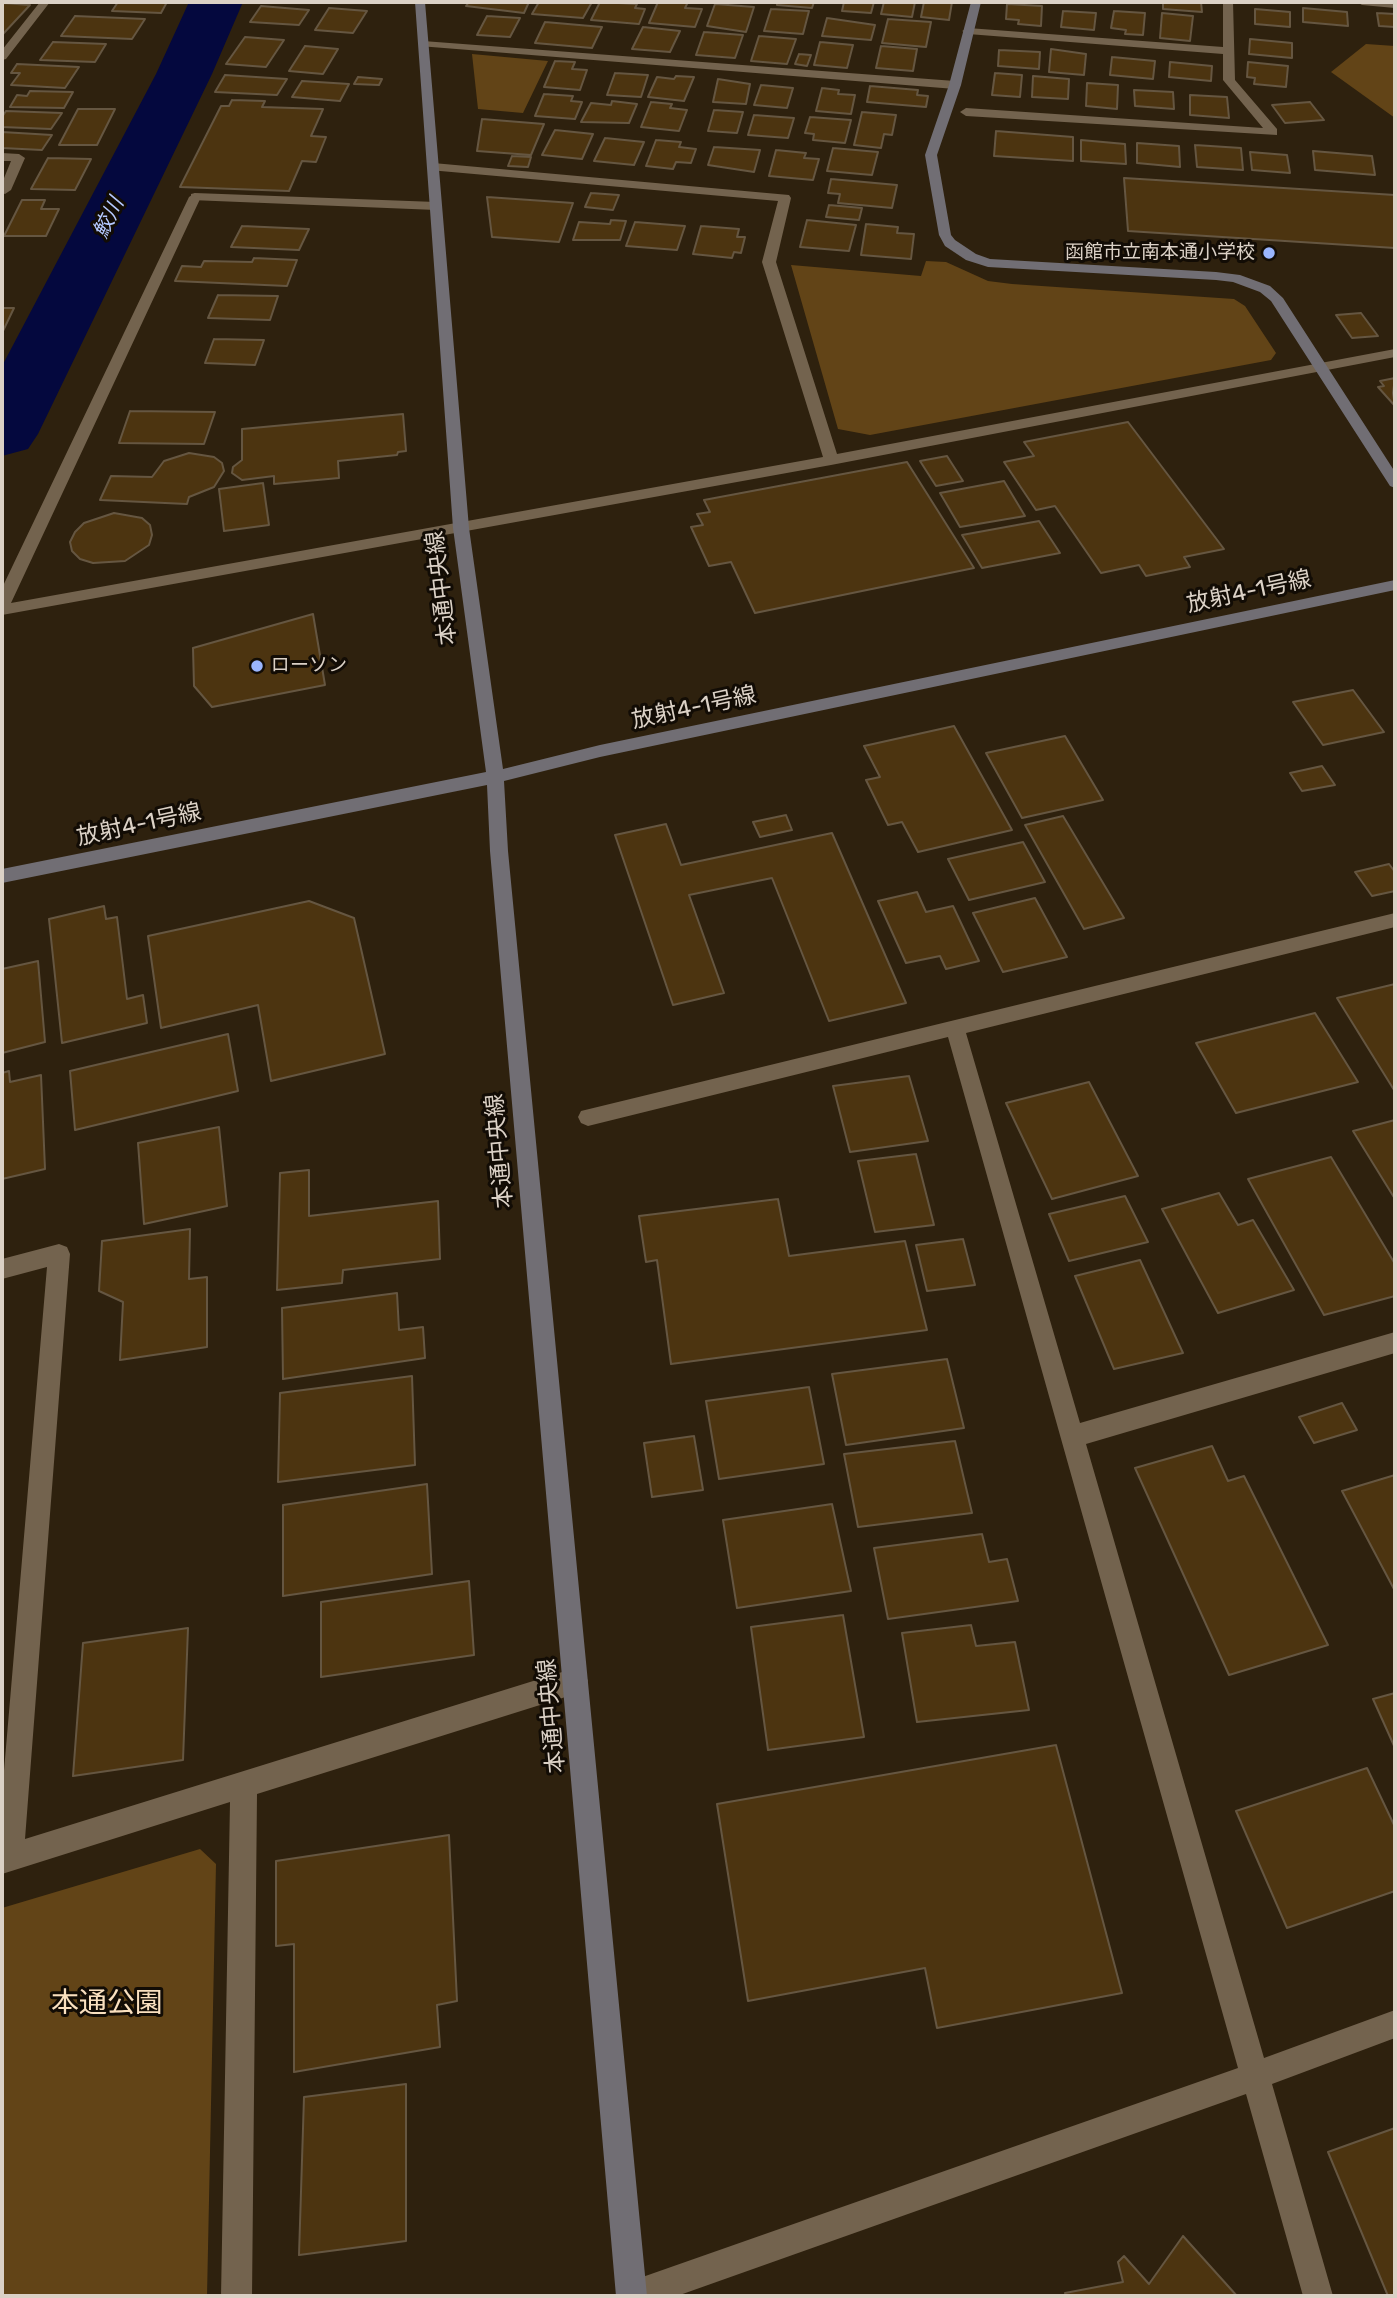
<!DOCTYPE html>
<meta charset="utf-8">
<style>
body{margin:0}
#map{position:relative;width:1397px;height:2298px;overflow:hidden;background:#2e210e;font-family:Rubik,sans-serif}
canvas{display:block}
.frame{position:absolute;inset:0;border:4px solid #dbd1c6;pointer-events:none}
</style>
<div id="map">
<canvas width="1397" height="2298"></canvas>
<div class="frame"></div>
</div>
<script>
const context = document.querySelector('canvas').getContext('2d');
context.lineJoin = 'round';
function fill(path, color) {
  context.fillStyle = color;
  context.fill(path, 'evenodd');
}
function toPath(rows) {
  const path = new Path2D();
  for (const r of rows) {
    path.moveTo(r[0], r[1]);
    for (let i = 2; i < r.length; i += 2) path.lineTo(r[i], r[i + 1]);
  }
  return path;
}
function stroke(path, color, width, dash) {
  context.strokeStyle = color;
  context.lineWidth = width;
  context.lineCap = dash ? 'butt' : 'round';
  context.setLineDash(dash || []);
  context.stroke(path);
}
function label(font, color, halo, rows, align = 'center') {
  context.font = font + ' Rubik,"Noto Sans JP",sans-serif';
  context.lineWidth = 6;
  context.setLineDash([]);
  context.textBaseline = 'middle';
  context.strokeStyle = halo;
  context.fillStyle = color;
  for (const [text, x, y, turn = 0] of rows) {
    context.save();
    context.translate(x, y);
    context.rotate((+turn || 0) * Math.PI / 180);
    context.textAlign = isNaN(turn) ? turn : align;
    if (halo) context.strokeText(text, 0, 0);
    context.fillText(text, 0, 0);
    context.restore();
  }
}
const green = toPath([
 [1366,44,1395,46,1395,118,1331,72],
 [472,54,548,61,523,113,478,109],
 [926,261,946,262,988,281,1012,284,1234,299,1245,306,1276,353,1271,360,870,435,838,429,791,265,921,276],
 [200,1849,216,1864,207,2296,2,2296,2,1908]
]);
const river = toPath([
 [189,2,243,2,212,74,38,434,28,449,2,456,2,366,156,74,189,2]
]);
const building = toPath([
 [118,2,167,2,161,13,112,11,118,2],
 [469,2,529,2,524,13,466,6,469,2],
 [539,2,592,2,583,18,532,14,539,2],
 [600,2,637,4,635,8,645,9,639,24,591,20,600,2],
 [658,2,688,2,685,8,702,9,695,27,649,23,658,2],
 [777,2,814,2,812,8,777,5,777,2],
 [844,2,874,2,871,13,842,11,844,2],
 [884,2,915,2,912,17,881,14,884,2],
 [924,2,952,2,949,20,921,17,924,2],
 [1163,2,1201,2,1202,12,1163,9,1163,2],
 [3,3,30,5,3,34,2,5,3,3],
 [715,4,754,7,746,32,707,26,715,4],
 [1007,4,1042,6,1041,26,1018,24,1019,20,1006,19,1007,4],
 [261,6,309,10,299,25,250,22,261,6],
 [329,8,367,11,353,33,315,30,329,8],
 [1303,8,1347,12,1348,26,1303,22,1303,8],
 [771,9,809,11,803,34,764,31,771,9],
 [1255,9,1290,12,1290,27,1255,24,1255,9],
 [1063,11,1096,13,1094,30,1061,27,1063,11],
 [1114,11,1145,13,1143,35,1125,34,1126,30,1111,28,1114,11],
 [1162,13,1193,16,1190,41,1160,38,1162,13],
 [1377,13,1395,14,1395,27,1379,26,1377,13],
 [75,16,145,19,132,39,61,36,75,16],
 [487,16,520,18,510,37,477,35,487,16],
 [827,18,875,25,871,40,822,36,827,18],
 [888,19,931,22,926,47,882,43,888,19],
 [545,22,602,27,592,48,535,43,545,22],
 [643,27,680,31,670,52,632,49,643,27],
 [704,32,743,35,735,58,696,55,704,32],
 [759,36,796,39,787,64,751,61,759,36],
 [245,37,284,40,266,67,226,64,245,37],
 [1250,39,1292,43,1292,58,1249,54,1250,39],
 [53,42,106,44,95,62,40,60,53,42],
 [820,42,853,45,847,68,814,65,820,42],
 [305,46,338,49,323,74,289,71,305,46],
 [881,46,917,49,913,71,876,68,881,46],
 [1051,49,1086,54,1084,75,1049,72,1051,49],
 [999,50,1040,52,1039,69,998,66,999,50],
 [799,54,811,55,807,66,795,64,799,54],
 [1112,57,1155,61,1153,79,1110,75,1112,57],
 [555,61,575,62,572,69,587,70,580,90,544,87,555,61],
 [1170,62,1212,66,1211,81,1169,77,1170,62],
 [1248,62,1288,66,1286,87,1254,84,1255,78,1247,77,1248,62],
 [17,64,79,67,65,88,11,85,20,73,11,73,17,64],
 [615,73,648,75,641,97,607,95,615,73],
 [995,73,1022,75,1020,97,992,95,995,73],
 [225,75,287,79,277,95,215,92,225,75],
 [676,76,694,77,684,101,648,97,657,77,674,79,676,76],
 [1033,76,1069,79,1068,99,1032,97,1033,76],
 [358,77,382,79,379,85,354,84,358,77],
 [718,79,750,84,746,104,713,102,718,79],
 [302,81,349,84,340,101,292,97,302,81],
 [1087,83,1118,85,1117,109,1086,106,1087,83],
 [761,85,793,88,787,108,754,105,761,85],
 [870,86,918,90,917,95,928,96,926,107,867,102,870,86],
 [822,88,839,90,838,94,855,95,851,114,816,111,822,88],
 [1134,90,1173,92,1174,109,1135,106,1134,90],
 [30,91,73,92,64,108,10,107,17,95,27,96,30,91],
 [544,94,573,96,571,101,582,102,575,119,535,116,544,94],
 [1190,95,1227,97,1229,118,1190,115,1190,95],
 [232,100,265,101,262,107,323,109,311,136,326,137,316,162,302,161,289,191,180,187,221,106,229,106,232,100],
 [612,101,637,104,629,123,581,122,591,103,611,105,612,101],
 [651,102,672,104,670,108,687,110,679,131,641,127,651,102],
 [1310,102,1324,120,1285,123,1272,105,1310,102],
 [78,109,115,109,97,145,59,145,78,109],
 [714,110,743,112,737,133,708,131,714,110],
 [6,111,62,113,51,129,2,127,2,117,6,111],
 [862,112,896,115,892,135,884,134,881,148,854,145,862,112],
 [754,115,794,118,788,138,748,135,754,115],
 [810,117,851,120,845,143,813,140,814,134,805,133,810,117],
 [482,119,544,124,531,155,477,151,482,119],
 [555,130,593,134,582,159,542,155,555,130],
 [996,131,1073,137,1073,161,994,156,996,131],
 [2,132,52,135,42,150,2,148,2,132],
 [605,138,644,142,634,165,594,161,605,138],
 [656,140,681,142,679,147,696,149,691,163,676,162,673,169,646,166,656,140],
 [1081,140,1125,144,1126,164,1081,161,1081,140],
 [1137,143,1179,146,1180,167,1137,163,1137,143],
 [1195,145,1241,148,1243,170,1197,167,1195,145],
 [714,147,760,150,754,172,708,165,714,147],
 [833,148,878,152,872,175,827,171,833,148],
 [776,150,806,153,804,158,819,159,813,180,769,176,776,150],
 [1313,151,1372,156,1375,175,1315,170,1313,151],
 [1250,152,1287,155,1290,173,1252,170,1250,152],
 [512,156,531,157,528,167,508,166,512,156],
 [48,158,91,159,75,190,31,189,48,158],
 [1124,178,1395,195,1395,248,1128,231,1124,178],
 [831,179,897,185,892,208,838,203,840,194,828,193,831,179],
 [591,193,619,195,613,210,585,207,591,193],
 [487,197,573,203,559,242,492,237,487,197],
 [22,200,45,200,41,209,59,209,46,236,4,236,22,200],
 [829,205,862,208,859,220,826,217,829,205],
 [611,220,626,221,620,240,573,240,579,222,610,224,611,220],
 [807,220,856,225,849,251,800,247,807,220],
 [635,222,685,226,677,250,626,246,635,222],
 [866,224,898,227,897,233,914,234,911,259,861,255,866,224],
 [242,226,309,229,299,250,231,247,242,226],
 [701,226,739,229,737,237,745,237,741,253,734,252,732,258,693,254,701,226],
 [254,258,297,260,287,286,175,281,182,266,201,267,204,261,252,262,254,258],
 [218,295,278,296,270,320,208,318,218,295],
 [2,308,14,308,2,333,2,308],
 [1361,313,1378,336,1352,338,1336,315,1361,313],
 [214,339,264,340,255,365,205,363,214,339],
 [1395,378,1393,393,1395,406,1378,387,1384,386,1380,381,1395,378],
 [130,411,215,412,204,444,119,443,130,411],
 [403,414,406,451,398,452,397,455,338,461,339,478,274,484,274,476,242,480,232,473,233,467,242,460,242,429,403,414],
 [1128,422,1224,549,1184,557,1190,567,1146,576,1139,565,1101,573,1055,506,1036,510,1004,462,1034,456,1024,442,1128,422],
 [189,453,214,457,222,463,224,471,214,487,189,497,187,504,100,500,111,476,152,477,164,461,189,453],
 [947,456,963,481,936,486,920,461,947,456],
 [907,462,974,568,755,613,731,562,709,566,691,527,703,525,697,514,710,512,704,500,907,462],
 [1004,481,1025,516,960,527,940,493,1004,481],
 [263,483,269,525,224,531,219,489,263,483],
 [114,513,142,518,150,525,152,535,149,545,125,561,93,563,80,559,72,551,70,542,75,532,84,523,114,513],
 [1039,521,1060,553,982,568,962,535,1039,521],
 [313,614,325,685,212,707,194,686,193,648,313,614],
 [1353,690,1384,732,1323,745,1293,702,1353,690],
 [954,726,1012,830,918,852,902,822,888,825,866,780,880,777,864,746,954,726],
 [1065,736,1103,800,1022,818,986,753,1065,736],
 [1322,766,1335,785,1302,791,1290,773,1322,766],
 [786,815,792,830,760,837,753,822,786,815],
 [1063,816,1124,918,1084,929,1025,825,1063,816],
 [666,824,681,865,832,833,906,1003,829,1021,772,878,689,895,724,993,673,1005,615,835,666,824],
 [1023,842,1045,882,969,900,948,859,1023,842],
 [1389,864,1395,872,1395,891,1372,896,1355,872,1389,864],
 [917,892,926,912,953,906,979,961,946,969,940,956,906,963,878,901,917,892],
 [1035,898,1067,957,1003,972,973,913,1035,898],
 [309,901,354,918,385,1054,271,1081,258,1005,161,1028,148,936,309,901],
 [104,906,106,919,117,917,127,999,143,995,147,1023,62,1043,49,919,104,906],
 [38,961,45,1042,2,1053,2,969,38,961],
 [1395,984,1395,1090,1394,1090,1337,998,1395,984],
 [1315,1013,1358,1082,1236,1113,1196,1043,1315,1013],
 [228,1034,238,1091,75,1130,70,1071,228,1034],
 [9,1071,10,1082,41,1075,45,1169,2,1179,2,1073,9,1071],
 [909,1076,928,1141,850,1152,833,1086,909,1076],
 [1089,1082,1138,1176,1052,1199,1006,1103,1089,1082],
 [1395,1120,1395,1199,1353,1131,1395,1120],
 [219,1127,227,1206,144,1224,138,1143,219,1127],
 [916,1154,934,1225,875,1232,858,1161,916,1154],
 [1331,1157,1395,1264,1395,1296,1324,1315,1248,1179,1331,1157],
 [309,1170,309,1216,438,1201,440,1259,343,1270,342,1283,277,1290,280,1173,309,1170],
 [1219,1193,1238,1225,1253,1220,1294,1290,1218,1313,1162,1209,1219,1193],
 [1125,1196,1148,1242,1069,1261,1049,1214,1125,1196],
 [778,1199,789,1256,905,1241,927,1330,671,1364,657,1260,646,1262,639,1216,778,1199],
 [190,1229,189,1279,207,1277,207,1347,120,1360,123,1302,99,1291,102,1241,190,1229],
 [963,1239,975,1285,927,1291,916,1245,963,1239],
 [1140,1260,1183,1353,1114,1369,1075,1276,1140,1260],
 [397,1293,399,1330,423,1327,425,1358,283,1379,282,1308,397,1293],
 [947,1359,964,1428,846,1445,832,1374,947,1359],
 [412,1376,415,1465,278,1482,280,1393,412,1376],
 [809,1387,824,1464,719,1479,706,1401,809,1387],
 [1342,1403,1357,1430,1314,1443,1299,1417,1342,1403],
 [694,1436,703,1490,652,1497,644,1443,694,1436],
 [955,1441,972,1513,858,1527,844,1454,955,1441],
 [1212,1446,1228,1481,1244,1476,1328,1645,1229,1675,1135,1468,1212,1446],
 [1395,1475,1395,1591,1342,1491,1395,1475],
 [427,1484,432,1574,283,1596,283,1505,427,1484],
 [832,1504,851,1591,737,1608,723,1520,832,1504],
 [982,1534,989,1562,1007,1559,1018,1601,888,1619,874,1548,982,1534],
 [469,1581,474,1655,321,1677,321,1602,469,1581],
 [843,1615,864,1737,768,1750,751,1627,843,1615],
 [971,1625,976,1646,1015,1642,1029,1710,917,1722,902,1633,971,1625],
 [188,1628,183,1760,73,1776,83,1643,188,1628],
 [1395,1693,1395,1748,1373,1699,1395,1693],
 [1056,1745,1122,1993,937,2028,925,1968,748,2001,717,1804,1056,1745],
 [1367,1768,1395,1827,1395,1891,1287,1928,1236,1811,1367,1768],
 [449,1835,457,2001,437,2005,440,2047,294,2072,294,1944,276,1946,276,1861,449,1835],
 [406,2084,406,2241,299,2255,304,2097,406,2084],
 [1395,2128,1395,2296,1388,2296,1328,2152,1395,2128],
 [1183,2236,1237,2296,1066,2296,1065,2293,1123,2282,1118,2262,1124,2256,1149,2284,1183,2236]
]);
const lane = toPath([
 [195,193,436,202,442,206,436,210,191,200,191,194,195,193]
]);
const street = toPath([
 [40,2,50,2,6,59,2,60,2,50,40,2],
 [1223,2,1233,2,1235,80,1277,129,1277,135,966,116,960,112,966,108,1263,128,1223,80,1223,54,968,34,962,31,968,28,1223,47,1223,2],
 [1357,2,1395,2,1395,8,1362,5,1357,2],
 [423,41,955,81,961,85,955,89,419,46,419,42,423,41],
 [2,153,19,154,25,158,11,190,5,194,2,193,2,183,11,161,2,161,2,153],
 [433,163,789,195,791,198,776,262,837,454,1395,349,1395,357,831,465,2,615,2,588,189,197,195,193,201,197,11,603,823,457,762,262,778,201,429,170,429,164,433,163],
 [1395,913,1395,927,966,1033,1080,1423,1395,1332,1395,1353,1086,1444,1264,2058,1395,2010,1395,2038,1272,2084,1333,2296,1303,2296,1246,2094,677,2296,619,2296,623,2285,634,2280,1238,2068,948,1037,588,1126,581,1123,578,1117,581,1111,1395,913],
 [59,1244,67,1247,70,1254,25,1839,575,1668,584,1672,588,1681,584,1690,575,1694,257,1794,252,2296,221,2296,230,1802,2,1874,2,1794,47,1267,2,1279,2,1259,59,1244]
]);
const secondary = toPath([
 [415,2,425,2,469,528,503,769,600,745,1395,580,1395,590,600,757,504,781,508,851,647,2296,616,2296,490,851,487,785,2,883,2,869,486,772,453,528,415,2],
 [971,2,981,2,961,85,937,155,951,235,955,240,976,254,990,259,1216,272,1240,275,1270,286,1283,298,1395,472,1395,488,1390,486,1271,301,1260,292,1233,282,1216,280,988,267,966,260,945,246,939,235,925,155,949,85,971,2]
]);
const markers = [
 [1269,253,7,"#9ab5fd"],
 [257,666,7,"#9ab5fd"]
];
const farPoinames = [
 ["函館市立南本通小学校",1255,253],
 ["ローソン",271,666,"left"]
];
const farWaternames = [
 ["鮫川",109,218,-64]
];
const streetNames = [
 ["本通中央線",442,588,-97],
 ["放射4-1号線",1249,592,-12],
 ["放射4-1号線",694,708,-12],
 ["放射4-1号線",139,825,-12],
 ["本通中央線",500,1151,-95],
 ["本通中央線",552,1716,-95]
];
const nearParknames = [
 ["本通公園",107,2004]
];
fill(green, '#624417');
fill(river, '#04083e');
fill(building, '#4c3410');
stroke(building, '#655641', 2);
fill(lane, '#73634e');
fill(street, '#73634e');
fill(secondary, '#716e74');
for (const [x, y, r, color] of markers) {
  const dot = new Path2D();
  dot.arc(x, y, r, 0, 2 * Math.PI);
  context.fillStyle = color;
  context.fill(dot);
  stroke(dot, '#120c05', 2.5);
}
label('19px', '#dbd1c6', '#120c05', farPoinames, 'right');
label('italic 21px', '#b4c8fe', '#120c05', farWaternames);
label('23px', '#dbd1c6', '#120c05', streetNames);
label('28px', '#fae0bf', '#120c05', nearParknames);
</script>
